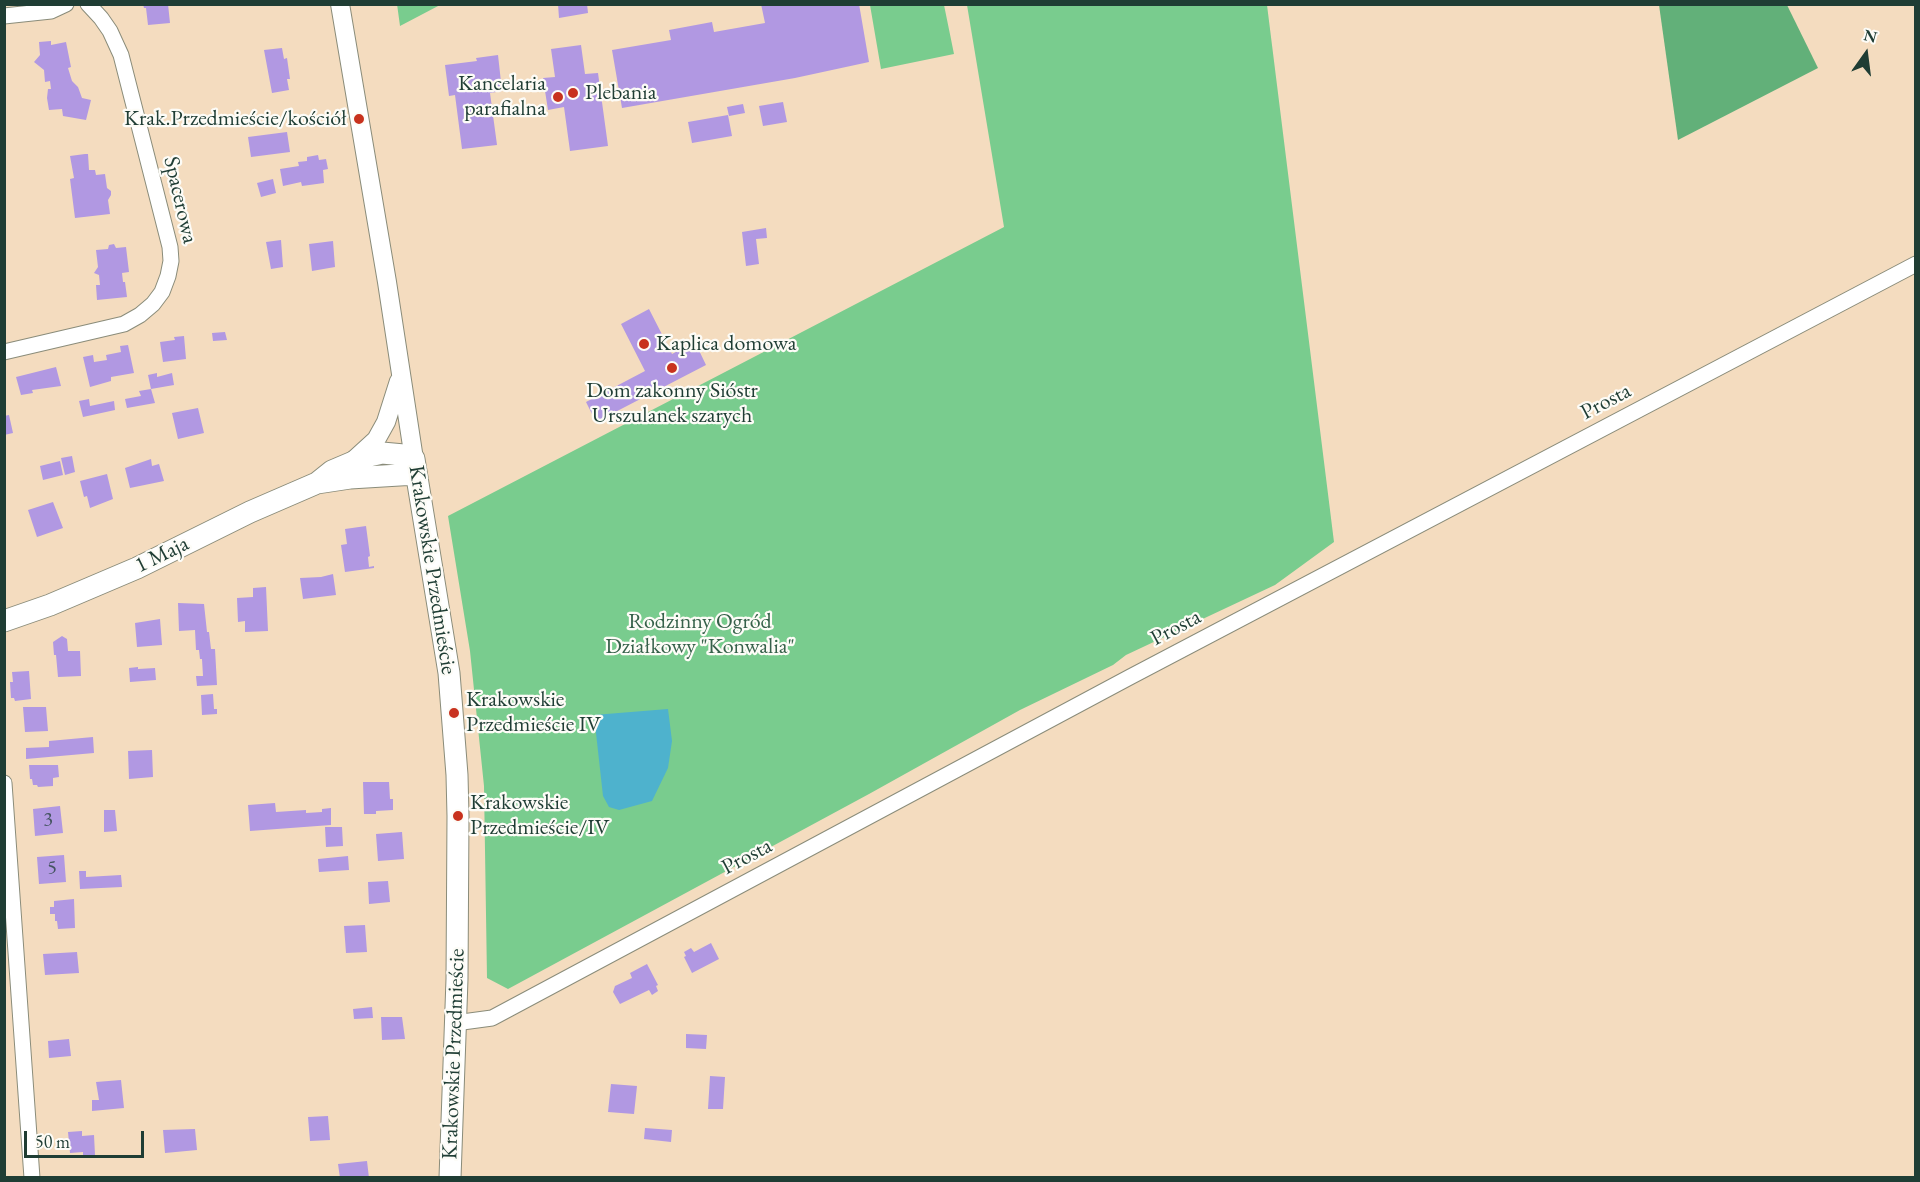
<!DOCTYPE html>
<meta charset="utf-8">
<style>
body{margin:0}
#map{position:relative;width:1920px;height:1182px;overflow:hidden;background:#f4dcbf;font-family:"EB Garamond",serif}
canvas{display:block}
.frame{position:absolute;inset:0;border:6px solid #1f3d34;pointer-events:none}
.north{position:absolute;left:1836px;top:24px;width:60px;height:60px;-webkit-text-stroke:4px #fdfcf7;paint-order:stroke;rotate:14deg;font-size:16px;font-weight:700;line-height:24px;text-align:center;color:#1f3d34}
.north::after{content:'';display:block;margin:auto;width:21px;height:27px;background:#1f3d34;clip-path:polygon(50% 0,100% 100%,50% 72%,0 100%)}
.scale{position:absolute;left:24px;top:1131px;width:120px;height:27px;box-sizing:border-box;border:3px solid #1f3d34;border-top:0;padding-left:8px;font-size:18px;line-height:21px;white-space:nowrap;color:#1f3d34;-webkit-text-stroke:4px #fdfcf7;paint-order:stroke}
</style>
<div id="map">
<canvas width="1920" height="1182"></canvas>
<div class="frame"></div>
<div class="north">N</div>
<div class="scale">50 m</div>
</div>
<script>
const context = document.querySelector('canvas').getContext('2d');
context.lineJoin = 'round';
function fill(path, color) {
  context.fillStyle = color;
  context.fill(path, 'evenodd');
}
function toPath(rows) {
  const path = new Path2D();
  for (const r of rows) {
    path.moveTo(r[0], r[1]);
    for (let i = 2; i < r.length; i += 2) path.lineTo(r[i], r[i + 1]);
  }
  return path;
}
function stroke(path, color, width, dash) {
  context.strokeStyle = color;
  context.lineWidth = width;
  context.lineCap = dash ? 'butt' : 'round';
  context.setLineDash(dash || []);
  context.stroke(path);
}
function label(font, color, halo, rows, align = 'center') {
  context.font = font + ' "EB Garamond",serif';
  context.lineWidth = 4.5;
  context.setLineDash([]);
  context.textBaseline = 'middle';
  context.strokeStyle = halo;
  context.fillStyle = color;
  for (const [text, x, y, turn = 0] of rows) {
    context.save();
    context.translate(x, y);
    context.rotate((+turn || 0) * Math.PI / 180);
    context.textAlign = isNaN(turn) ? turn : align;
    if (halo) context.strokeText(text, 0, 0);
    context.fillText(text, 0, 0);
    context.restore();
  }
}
const green = toPath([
 [397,4,440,4,440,5,400,26],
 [870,5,944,5,954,54,881,69],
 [967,5,1267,5,1334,542,1275,585,1126,655,1113,665,1020,710,869,794,508,989,487,978,484,786,470,651,448,516,1004,227]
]);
const forest = toPath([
 [1659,5,1787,5,1818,68,1678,140]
]);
const water = toPath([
 [668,709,672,741,668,768,652,801,619,810,609,807,603,796,594,715]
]);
const building = toPath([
 [143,4,168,4,170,23,148,25,146,8,144,8],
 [558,4,587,4,588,13,559,18],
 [761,4,859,4,869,62,795,78,622,108,612,50,671,40,669,30,712,22,714,32,765,23],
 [51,41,51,45,66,42,71,67,68,68,72,81,78,87,82,98,91,100,86,120,63,116,62,109,49,110,47,98,48,89,51,89,50,81,45,82,44,70,34,62,40,55,39,42],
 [581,45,585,74,598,73,608,146,570,151,564,107,548,110,543,78,555,77,551,49],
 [282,48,284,59,287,58,290,79,287,79,289,90,272,93,264,50],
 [498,55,502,91,490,93,497,145,462,149,455,95,449,96,445,65,477,61,476,58],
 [783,102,787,122,763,126,759,106],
 [743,104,745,113,729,116,727,107],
 [728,115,732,136,692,143,688,122],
 [287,132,290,152,251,157,248,137],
 [85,154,88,154,89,170,95,170,96,175,105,174,107,188,111,191,111,195,108,200,110,214,75,218,70,179,74,178,70,156],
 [318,155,319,160,326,159,328,169,323,170,324,183,302,186,301,182,283,186,280,169,299,166,298,162,307,161,307,157],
 [273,179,276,193,261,197,257,183],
 [766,228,767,238,756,239,759,264,746,266,742,232],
 [281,240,283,267,271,269,266,242],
 [333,241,335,267,312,271,309,244],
 [114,244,116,248,126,247,129,272,122,273,123,282,125,282,127,297,97,300,96,285,100,285,99,275,94,273,98,267,96,250,108,249,109,245],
 [649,309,672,354,695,342,706,365,596,422,586,402,645,371,621,324],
 [225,332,227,340,213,341,212,333],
 [184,336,186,359,163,362,160,342,175,340,174,337],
 [128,345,134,373,111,377,111,381,90,387,83,357,93,355,94,362,107,360,106,355,121,352,120,346],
 [56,367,61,386,32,390,33,393,21,395,16,377],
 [157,373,157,377,172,373,174,385,151,389,155,403,127,408,125,399,141,396,139,391,151,389,148,375],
 [89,399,90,406,114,401,115,410,83,417,79,401],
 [198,408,204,433,178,439,172,413],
 [9,415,13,433,4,435,4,416],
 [72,456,75,472,65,475,61,458],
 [151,459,152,466,159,464,164,481,130,488,125,468],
 [60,461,63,475,43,480,40,466],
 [107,474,113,499,90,508,87,496,84,497,80,481],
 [53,502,63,528,37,537,28,510],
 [366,526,370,556,368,557,369,567,374,566,374,568,345,572,341,545,347,544,345,529],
 [333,574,336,595,303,599,300,578,321,577],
 [266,587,268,631,245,632,245,621,238,622,237,598,253,597,253,588],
 [178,603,204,604,207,632,209,632,211,649,215,649,217,685,197,686,196,676,203,676,202,659,200,659,199,650,196,650,195,630,179,631],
 [160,619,162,645,137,647,135,623],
 [62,636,67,639,68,651,80,651,81,676,58,677,56,655,54,655,53,642],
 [138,667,138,669,155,668,156,680,130,682,129,668],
 [29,671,31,699,15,701,14,698,11,698,10,682,13,682,12,672],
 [213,694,214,709,217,709,217,714,202,715,201,695],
 [23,707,46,707,48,731,25,732],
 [93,737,94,753,26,759,26,748,49,747,49,741],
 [152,750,153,777,129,779,128,751],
 [29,765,58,765,59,777,53,778,53,786,38,787,37,785,33,785,32,779,30,779],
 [363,782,389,782,390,799,393,799,393,810,376,811,376,814,364,814],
 [275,803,276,812,306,810,306,813,322,812,322,809,331,808,331,825,250,831,248,805],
 [60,806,63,833,35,836,33,809],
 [104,810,115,810,117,831,104,832],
 [325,827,342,827,343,846,326,847],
 [402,832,404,859,378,861,376,834],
 [64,855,66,882,39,884,37,857],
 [348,856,349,870,319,872,318,859],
 [79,871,86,871,86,877,121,875,122,887,80,889],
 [388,881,390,902,369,904,368,882],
 [74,899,75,928,58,929,57,921,55,921,55,914,50,914,50,907,54,907,54,901],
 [365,925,367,952,346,953,344,926],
 [711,943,719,959,692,973,684,957,686,956,684,952,691,948,694,952],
 [77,952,79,973,45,975,43,954],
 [647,964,658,985,656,986,658,991,652,995,649,990,620,1004,613,992,615,986,632,978,630,973],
 [372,1007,373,1018,354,1019,353,1009],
 [381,1017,402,1017,405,1039,382,1040],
 [686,1034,707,1035,706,1049,686,1048],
 [69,1039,71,1056,49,1058,48,1041],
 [710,1076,725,1077,723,1109,708,1109],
 [121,1080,124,1108,92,1111,92,1100,99,1100,96,1082],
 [611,1084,637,1086,634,1114,608,1112],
 [328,1116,330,1140,310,1141,308,1117],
 [645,1128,672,1130,671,1142,644,1139],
 [195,1129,197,1150,165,1153,163,1130],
 [82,1131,82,1136,94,1135,95,1155,83,1156,83,1152,70,1153,68,1132],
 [367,1161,369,1178,340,1178,338,1164]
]);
const minor = toPath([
 [4,16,51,11,66,4],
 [4,352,124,324,140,315,153,304,162,292,168,276,171,261,170,247,121,55,110,31,101,18,88,4],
 [4,783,32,1178],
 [455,1023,492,1018,1130,677,1916,264]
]);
const tertiary = toPath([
 [340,4,387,282,414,459],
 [353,461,376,440,386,422,399,381]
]);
const secondary = toPath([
 [317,483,332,471,365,457,382,453,404,455,414,459,449,673,457,775,458,816,457,979,450,1178],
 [4,621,50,605,137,568,250,512,317,483,350,478,416,474]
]);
const markers = [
 [573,93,6,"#c8321e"],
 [558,97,6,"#c8321e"],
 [359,119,6,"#c8321e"],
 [644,344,6,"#c8321e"],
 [672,368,6,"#c8321e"],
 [454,713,6,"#c8321e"],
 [458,816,6,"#c8321e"]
];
const numberNames = [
 ["3",48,821],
 ["5",52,869]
];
const poiNames = [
 ["Kancelaria",546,84,"right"],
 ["parafialna",546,109,"right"],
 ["Plebania",585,93],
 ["Krak.Przedmieście/kościół",347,119,"right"],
 ["Kaplica domowa",656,344],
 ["Dom zakonny Sióstr",672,391,"center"],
 ["Urszulanek szarych",672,416,"center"],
 ["Krakowskie",466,700],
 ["Przedmieście IV",466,725],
 ["Krakowskie",470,803],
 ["Przedmieście/IV",470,828]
];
const streetNames = [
 ["Spacerowa",180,200,77],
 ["Prosta",1606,402,-28],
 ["1 Maja",162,555,-26],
 ["Krakowskie Przedmieście",432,570,81],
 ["Prosta",1176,628,-28],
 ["Prosta",747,857,-28],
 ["Krakowskie Przedmieście",454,1054,-88]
];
const parkNames = [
 ["Rodzinny Ogród",700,622],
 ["Działkowy \"Konwalia\"",700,647]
];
fill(green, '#79cc8e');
fill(forest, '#62b079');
fill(water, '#4eb2cd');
fill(building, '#b198e2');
stroke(minor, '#8a8c7a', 17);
stroke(tertiary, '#8a8c7a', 20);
stroke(secondary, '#8a8c7a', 23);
stroke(minor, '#fff', 15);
stroke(tertiary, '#fff', 18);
stroke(secondary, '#fff', 21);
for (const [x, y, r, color] of markers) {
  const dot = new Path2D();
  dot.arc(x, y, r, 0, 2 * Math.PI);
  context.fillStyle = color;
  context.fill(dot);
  stroke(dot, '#fdfcf7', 2);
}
label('20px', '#445460', null, numberNames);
label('22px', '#1f3d34', '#fdfcf7', poiNames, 'left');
label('22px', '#1f3d34', '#fdfcf7', streetNames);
label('22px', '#36614a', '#fdfcf7', parkNames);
</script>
